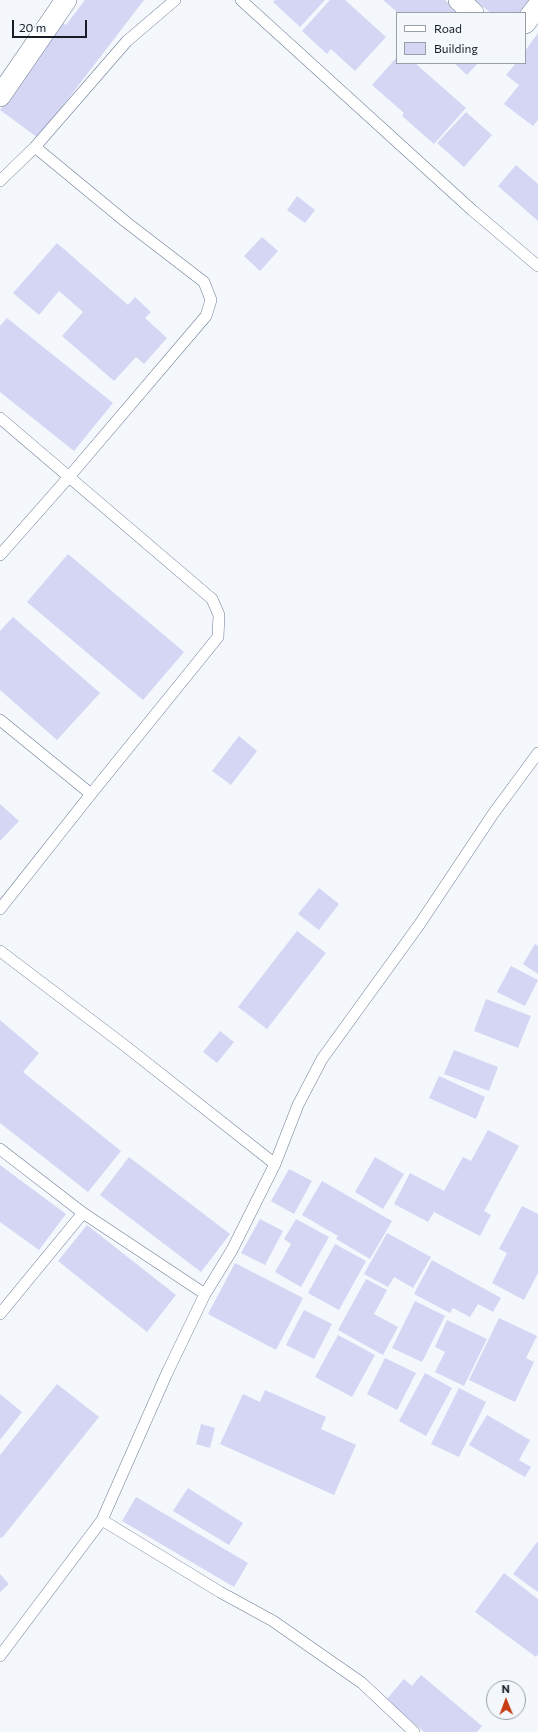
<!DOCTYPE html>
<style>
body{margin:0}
#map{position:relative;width:538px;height:1732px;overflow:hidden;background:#f4f8fd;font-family:Commissioner,sans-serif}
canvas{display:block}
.legend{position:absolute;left:396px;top:12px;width:130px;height:52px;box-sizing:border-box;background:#f4f8fd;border:1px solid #9ba0a7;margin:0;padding:5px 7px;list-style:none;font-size:12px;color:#161d27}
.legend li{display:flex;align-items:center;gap:8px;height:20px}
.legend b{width:20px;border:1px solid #9ba0a7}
.north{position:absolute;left:486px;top:1680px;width:40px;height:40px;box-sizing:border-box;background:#f4f8fd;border:1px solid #9ba0a7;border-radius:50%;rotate:359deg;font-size:11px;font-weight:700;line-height:16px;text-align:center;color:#161d27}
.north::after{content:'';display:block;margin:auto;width:14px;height:18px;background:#c73e14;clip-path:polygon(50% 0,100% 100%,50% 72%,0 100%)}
.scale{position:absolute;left:12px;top:20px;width:75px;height:18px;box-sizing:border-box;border:2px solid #161d27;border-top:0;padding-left:5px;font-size:12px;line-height:14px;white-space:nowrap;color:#161d27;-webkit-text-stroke:3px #f4f8fd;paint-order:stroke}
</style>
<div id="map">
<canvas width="538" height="1732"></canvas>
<ul class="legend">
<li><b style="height:5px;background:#fff"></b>Road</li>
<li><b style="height:11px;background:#d5d5f4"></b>Building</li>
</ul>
<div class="north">N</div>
<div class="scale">20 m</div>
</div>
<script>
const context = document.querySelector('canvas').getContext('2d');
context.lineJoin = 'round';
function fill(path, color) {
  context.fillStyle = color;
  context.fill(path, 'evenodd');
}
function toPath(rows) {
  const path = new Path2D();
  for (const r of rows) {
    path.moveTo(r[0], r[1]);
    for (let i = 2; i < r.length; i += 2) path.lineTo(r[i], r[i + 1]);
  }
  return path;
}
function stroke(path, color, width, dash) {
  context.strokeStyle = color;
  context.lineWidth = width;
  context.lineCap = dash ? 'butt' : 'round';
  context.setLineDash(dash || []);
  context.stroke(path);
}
const building = toPath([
 [85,0,144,0,38,138,0,110,27,74,60,21,66,25],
 [275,0,325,0,300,27,273,2],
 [330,0,345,0,386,37,355,71,331,49,327,54,302,31],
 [383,0,445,0,459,13,398,13],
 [474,0,529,0,519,13,491,13],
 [538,33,538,120,533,126,504,104,519,85,506,75,516,63,525,63,525,51],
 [397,57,397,63,415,63,466,108,434,144,402,116,404,113,372,85],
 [454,63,478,63,467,75],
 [466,112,492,135,464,167,437,143],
 [516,165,538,184,538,221,498,186],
 [297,196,315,210,305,223,287,210],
 [262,237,278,251,260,271,244,256],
 [57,243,128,305,135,297,151,312,145,318,167,338,144,364,136,357,114,381,62,336,83,312,59,291,39,315,13,293],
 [7,318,113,403,74,451,0,392,0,326],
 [68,554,184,652,143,700,27,602],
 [13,617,100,693,57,740,0,690,0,631],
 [239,736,257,751,231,785,212,771],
 [0,804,19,821,0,841],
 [319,888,339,904,319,930,298,914],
 [297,931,326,953,267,1029,238,1007],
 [535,944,538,946,538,974,523,964],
 [511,966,538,980,525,1006,497,992],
 [486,999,531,1016,518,1048,474,1031],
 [0,1020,39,1053,23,1072,121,1151,88,1192,0,1123],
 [220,1031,234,1042,217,1063,203,1052],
 [454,1050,498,1067,489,1091,444,1074],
 [439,1076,485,1097,476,1119,429,1098],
 [488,1130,519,1146,484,1211,491,1215,480,1236,434,1212,428,1222,394,1204,410,1173,444,1191,463,1157,471,1161],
 [129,1157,230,1234,201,1272,100,1195],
 [375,1157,404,1174,383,1209,355,1192],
 [0,1165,66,1214,39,1250,0,1222],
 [289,1169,312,1181,294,1214,271,1201],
 [322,1181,392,1221,370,1259,336,1239,338,1236,302,1215],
 [522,1206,538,1214,538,1273,524,1300,492,1283,507,1253,499,1249],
 [260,1219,283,1231,265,1265,241,1253],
 [296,1219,329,1237,301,1287,275,1272,291,1244,284,1239],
 [87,1225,176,1295,147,1332,58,1261],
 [387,1233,431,1257,413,1288,394,1277,388,1287,364,1274],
 [335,1244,366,1261,339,1310,308,1293],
 [432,1260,501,1298,493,1312,478,1304,470,1317,453,1308,450,1313,414,1294],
 [235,1263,303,1298,276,1350,208,1314],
 [366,1279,387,1290,374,1314,398,1327,383,1355,338,1330],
 [415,1301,445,1316,422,1362,392,1348],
 [304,1310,332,1324,314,1359,286,1345],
 [499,1318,537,1336,526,1358,534,1362,515,1402,469,1380],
 [447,1320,487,1339,464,1386,435,1372,445,1352,435,1347],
 [338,1335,375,1355,352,1397,315,1377],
 [385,1358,416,1373,397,1410,367,1394],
 [425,1373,452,1388,426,1436,399,1421],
 [57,1384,99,1417,2,1538,0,1537,0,1455],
 [459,1388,486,1402,459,1457,431,1444],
 [265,1390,326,1417,321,1429,356,1445,334,1495,220,1444,243,1394,260,1402],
 [0,1394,22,1412,0,1440],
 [487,1415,530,1440,519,1460,531,1467,525,1477,469,1445],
 [201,1424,215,1428,210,1448,196,1444],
 [188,1488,243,1523,229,1545,173,1511],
 [136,1497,248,1563,234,1587,122,1521],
 [538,1541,538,1592,513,1574],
 [504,1573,538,1599,538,1654,536,1657,475,1612],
 [0,1574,9,1584,0,1592],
 [421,1675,482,1726,477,1732,424,1732,386,1700,404,1679,412,1686]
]);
const lane = toPath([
 [241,0,472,210,538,266],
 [0,181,35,147,127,41,175,0],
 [0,418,212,599,219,615,218,637,91,794,0,909],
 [0,555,68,478,206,316,211,300,204,282,126,222,35,147],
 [0,720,91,794],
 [0,951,124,1045,275,1164],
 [0,1149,83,1213,205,1294],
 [0,1314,83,1213],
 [102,1520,220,1592,273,1621,362,1683,414,1732],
 [0,1656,102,1520,167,1373,205,1294,232,1250,275,1164,298,1105,322,1059,419,925,493,814,538,753]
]);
const street = toPath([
 [459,0,473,13],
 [525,23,538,6],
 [0,96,66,0]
]);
fill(building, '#d5d5f4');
stroke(lane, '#6b7c94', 12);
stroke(street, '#6b7c94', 22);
stroke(lane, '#fff', 11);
stroke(street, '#fff', 21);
</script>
